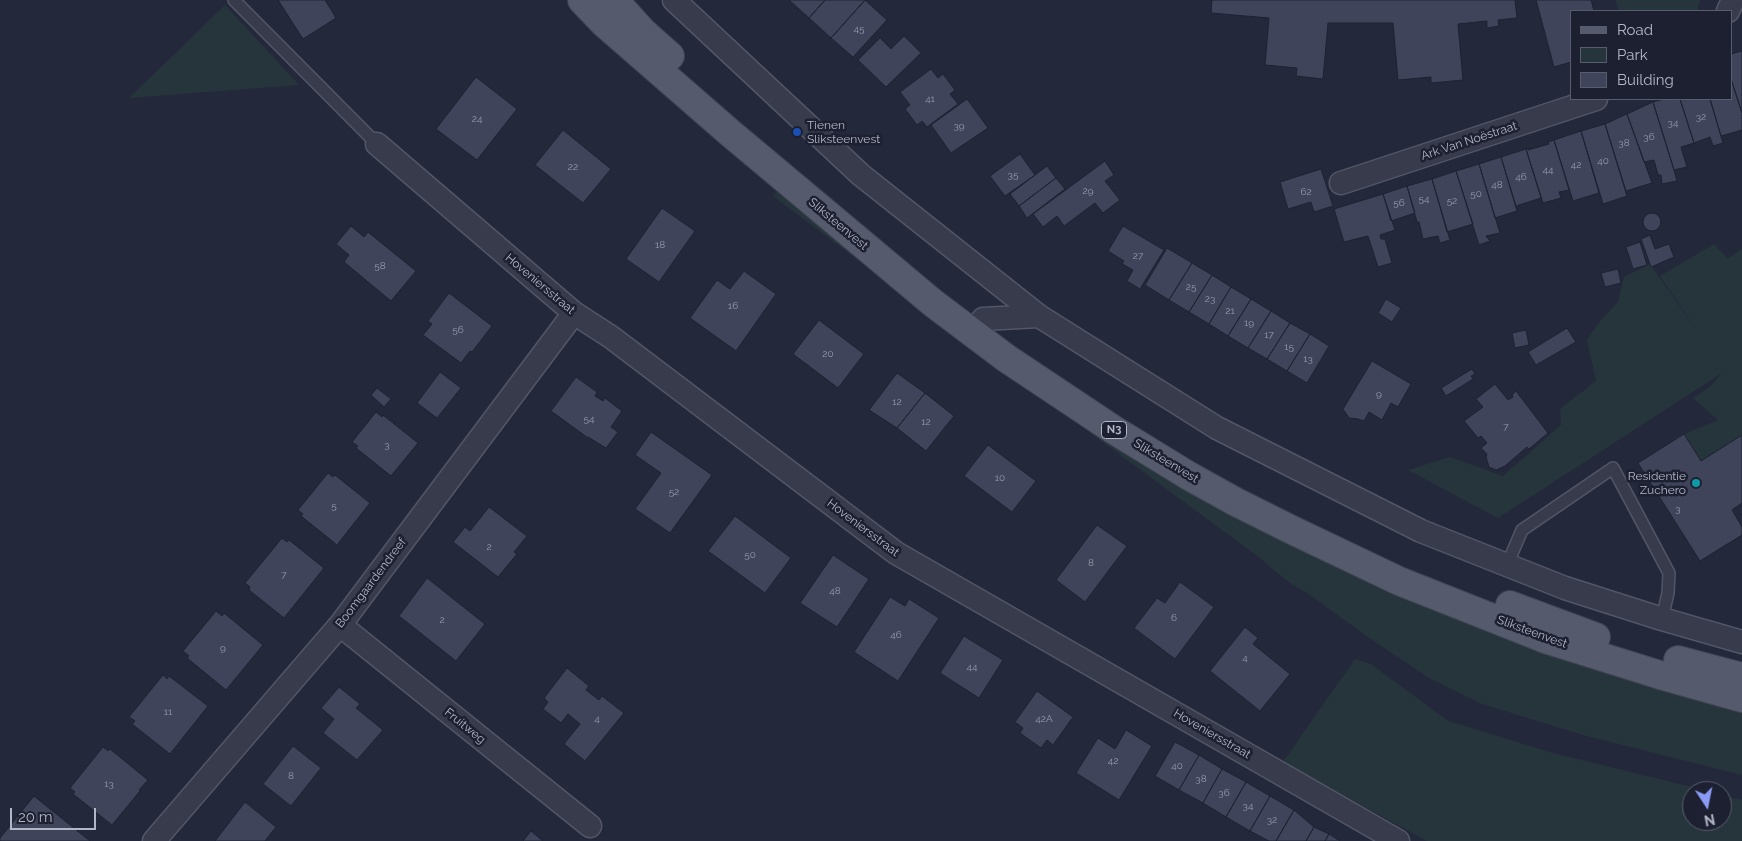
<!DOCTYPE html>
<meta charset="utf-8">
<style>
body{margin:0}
#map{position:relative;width:1742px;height:841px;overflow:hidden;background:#24283b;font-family:Raleway,sans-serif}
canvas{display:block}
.legend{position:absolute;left:1570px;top:10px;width:162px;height:90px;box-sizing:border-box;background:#1d2030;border:1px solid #595c6c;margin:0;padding:6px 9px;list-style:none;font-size:15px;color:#b3b6c7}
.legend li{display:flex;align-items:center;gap:10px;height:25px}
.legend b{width:25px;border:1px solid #595c6c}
.north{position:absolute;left:1682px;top:781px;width:50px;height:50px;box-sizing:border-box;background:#1d2030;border:1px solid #595c6c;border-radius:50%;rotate:169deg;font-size:14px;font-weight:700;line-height:20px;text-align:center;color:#b3b6c7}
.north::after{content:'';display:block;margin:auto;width:18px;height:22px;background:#8a9bf5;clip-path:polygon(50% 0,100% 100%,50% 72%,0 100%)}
.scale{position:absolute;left:10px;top:808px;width:86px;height:22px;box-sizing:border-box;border:2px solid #b3b6c7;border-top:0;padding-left:6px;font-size:15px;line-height:18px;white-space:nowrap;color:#b3b6c7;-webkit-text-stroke:4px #1d2030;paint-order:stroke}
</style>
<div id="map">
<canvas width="1742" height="841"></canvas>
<ul class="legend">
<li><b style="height:6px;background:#555a6c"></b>Road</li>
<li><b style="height:14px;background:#26353c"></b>Park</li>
<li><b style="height:14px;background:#40445b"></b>Building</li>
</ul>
<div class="north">N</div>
<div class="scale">20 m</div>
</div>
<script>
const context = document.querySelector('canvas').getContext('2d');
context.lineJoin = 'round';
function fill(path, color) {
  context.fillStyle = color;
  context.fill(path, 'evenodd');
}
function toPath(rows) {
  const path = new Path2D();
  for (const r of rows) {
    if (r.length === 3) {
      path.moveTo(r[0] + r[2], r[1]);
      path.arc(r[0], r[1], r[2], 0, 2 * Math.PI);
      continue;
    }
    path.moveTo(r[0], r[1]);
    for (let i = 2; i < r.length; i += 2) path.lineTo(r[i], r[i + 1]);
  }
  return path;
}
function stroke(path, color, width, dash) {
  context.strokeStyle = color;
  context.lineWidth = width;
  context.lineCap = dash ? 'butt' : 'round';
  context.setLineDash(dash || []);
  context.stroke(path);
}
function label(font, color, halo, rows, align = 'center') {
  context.font = font + ' Raleway,sans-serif';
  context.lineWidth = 5;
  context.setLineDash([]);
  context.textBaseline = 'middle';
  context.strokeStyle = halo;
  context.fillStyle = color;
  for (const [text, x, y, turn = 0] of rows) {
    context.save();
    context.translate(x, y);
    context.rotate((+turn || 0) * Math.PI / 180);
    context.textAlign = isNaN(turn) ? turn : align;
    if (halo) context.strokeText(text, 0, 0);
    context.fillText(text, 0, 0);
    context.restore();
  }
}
const green = toPath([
 [1615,0,1700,0,1697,11,1619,11],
 [225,5,299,85,129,98],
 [781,186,1253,517,1742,705,1742,775,1583,735,1482,704,1429,678,1365,635,1306,592,1291,584,1256,555,971,345,773,196],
 [1714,244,1728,258,1742,249,1742,436,1692,466,1675,438,1718,420,1693,398,1710,387,1722,373,1498,518,1408,470,1450,457,1503,476,1561,425,1560,409,1596,381,1587,340,1600,321,1618,302,1624,277,1650,264,1701,337,1660,276],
 [1355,659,1371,664,1448,721,1553,753,1708,791,1692,791,1692,821,1722,821,1722,795,1742,800,1742,841,1427,841,1283,762]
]);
const building = toPath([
 [278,0,325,0,336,18,303,39,278,0],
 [789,0,825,0,809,18,789,0],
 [825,0,865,0,831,38,809,18,825,0],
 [865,0,887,20,853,57,831,38,865,0],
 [1212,0,1515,0,1517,18,1498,20,1499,26,1487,28,1487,21,1458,24,1463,80,1431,83,1431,77,1398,80,1393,23,1328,23,1323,79,1296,76,1297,68,1265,65,1269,18,1211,13,1212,0],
 [1536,0,1591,0,1594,11,1571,11,1571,62,1554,67,1536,0],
 [904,36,921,53,886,87,858,60,880,38,891,49,904,36],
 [1742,51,1742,113,1731,79,1731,54,1742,51],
 [931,69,938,78,943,74,955,90,950,94,958,104,927,127,922,121,917,125,905,109,910,105,900,92,931,69],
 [476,77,517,109,477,160,436,129,476,77],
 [1731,79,1742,113,1742,130,1721,136,1710,99,1731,99,1731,79],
 [967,99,988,128,951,153,931,125,967,99],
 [1664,99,1680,99,1694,143,1681,147,1687,167,1674,170,1653,102,1664,99],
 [1680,99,1710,99,1723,143,1713,146,1710,137,1694,143,1680,99],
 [1653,102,1674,170,1677,181,1662,184,1661,175,1658,175,1654,160,1644,162,1627,114,1653,102],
 [1627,114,1652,183,1626,191,1605,124,1627,114],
 [1605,124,1627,196,1603,204,1581,131,1605,124],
 [563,130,611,169,583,203,535,165,563,130],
 [1581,131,1599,193,1573,201,1554,140,1581,131],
 [1554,140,1569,190,1559,192,1561,198,1543,203,1526,149,1528,148,1528,150,1549,144,1548,142,1554,140],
 [1526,149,1541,198,1516,206,1501,157,1526,149],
 [1020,154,1035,175,1005,196,990,176,1020,154],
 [1501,157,1517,211,1495,218,1479,164,1501,157],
 [1105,161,1114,175,1105,181,1120,200,1103,213,1095,203,1064,226,1057,216,1043,227,1033,214,1105,161],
 [1479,164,1500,233,1486,236,1490,241,1479,245,1456,171,1479,164],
 [1047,166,1056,178,1019,206,1010,194,1047,166],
 [1321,169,1333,206,1314,212,1311,202,1288,209,1280,182,1321,169],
 [1456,171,1473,224,1447,232,1432,179,1456,171],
 [1056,178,1065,189,1027,218,1019,206,1056,178],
 [1432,179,1450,240,1440,243,1438,236,1423,239,1419,222,1417,222,1407,186,1432,179],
 [1407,186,1415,213,1391,221,1383,194,1407,186],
 [1383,194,1395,230,1380,235,1381,239,1385,239,1392,263,1378,267,1368,236,1344,242,1334,209,1383,194],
 [662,208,695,231,659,282,626,259,662,208],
 [1652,222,9],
 [351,226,364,237,368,232,416,271,391,301,344,262,349,255,336,244,351,226],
 [1123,226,1164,250,1140,289,1127,281,1133,270,1122,264,1124,261,1108,251,1123,226],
 [1650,235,1655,249,1669,244,1674,257,1651,267,1641,239,1650,235],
 [1640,242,1647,265,1633,269,1626,247,1640,242],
 [1167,248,1192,263,1169,300,1145,285,1167,248],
 [1192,263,1212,275,1189,312,1169,300,1192,263],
 [1618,269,1621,283,1605,287,1601,273,1618,269],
 [744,271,776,294,736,351,690,318,717,280,730,289,744,271],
 [1212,275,1231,287,1209,324,1189,312,1212,275],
 [1231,287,1251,299,1228,336,1209,324,1231,287],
 [449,293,492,326,472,352,470,351,461,363,423,335,432,324,428,321,449,293],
 [1251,299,1271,311,1248,348,1228,336,1251,299],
 [1386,299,1401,308,1392,322,1378,313,1386,299],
 [1271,311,1290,323,1267,359,1248,348,1271,311],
 [819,320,864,354,838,388,793,354,819,320],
 [1290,323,1310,334,1287,371,1267,359,1290,323],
 [1567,328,1576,342,1536,365,1528,352,1567,328],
 [1526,330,1529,345,1515,348,1512,333,1526,330],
 [1310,334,1329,346,1307,383,1287,371,1310,334],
 [1372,361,1411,384,1398,407,1391,403,1382,420,1369,412,1364,421,1358,419,1349,418,1343,409,1372,361],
 [1472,369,1475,374,1471,376,1473,379,1446,396,1441,388,1472,369],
 [440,372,461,388,437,418,417,403,440,372],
 [897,373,925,393,897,428,869,410,897,373],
 [576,377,597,392,595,396,603,401,605,398,622,411,611,427,618,432,606,448,588,437,588,438,551,411,576,377],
 [1495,384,1508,400,1513,397,1512,395,1516,391,1548,433,1529,449,1527,447,1505,466,1496,470,1489,467,1486,457,1487,454,1481,448,1487,443,1481,436,1478,438,1464,421,1483,407,1476,399,1495,384],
 [377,388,391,399,384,407,371,395,377,388],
 [925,393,954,416,926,451,897,428,925,393],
 [376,412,382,417,383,415,418,443,391,476,356,448,358,446,352,442,376,412],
 [651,432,712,475,670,533,635,509,661,473,635,455,651,432],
 [1684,434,1701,461,1742,435,1742,503,1732,510,1742,527,1742,535,1700,561,1638,463,1684,434],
 [988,445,1036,481,1012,512,964,476,988,445],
 [328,473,333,477,335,475,370,503,337,545,301,516,303,514,298,510,328,473],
 [489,507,527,536,514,552,517,554,498,577,453,542,465,527,470,531,489,507],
 [735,516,791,558,765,593,708,551,735,516],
 [1097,525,1127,546,1085,602,1056,580,1097,525],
 [282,538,287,542,289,540,324,568,284,618,249,590,250,587,245,583,282,538],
 [833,555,869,579,837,627,800,603,833,555],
 [427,578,485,624,456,661,399,616,427,578],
 [1180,582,1214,607,1175,659,1134,628,1157,598,1165,603,1180,582],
 [890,597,905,606,909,599,939,618,898,681,854,652,890,597],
 [216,611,222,616,224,613,263,645,226,690,187,658,189,656,183,651,216,611],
 [1245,627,1258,638,1253,644,1290,674,1260,711,1210,671,1245,627],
 [964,636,1003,660,979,698,940,673,964,636],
 [567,668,589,686,586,690,599,700,602,696,624,713,585,761,564,744,580,724,568,714,561,723,543,709,548,702,544,698,567,668],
 [163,675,167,679,169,676,208,706,170,754,132,724,135,721,129,717,163,675],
 [339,687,360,704,356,708,383,730,357,760,323,733,334,719,321,708,339,687],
 [1037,691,1073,717,1053,745,1047,740,1041,748,1020,733,1023,728,1015,722,1037,691],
 [1126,730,1152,746,1119,800,1076,773,1098,738,1115,749,1126,730],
 [1175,742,1199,755,1179,790,1155,776,1175,742],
 [293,746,321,768,291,806,263,784,293,746],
 [103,747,108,751,110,749,148,780,139,790,140,791,112,825,73,794,75,792,70,788,103,747],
 [1199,755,1222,769,1203,803,1179,790,1199,755],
 [1222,769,1246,782,1226,817,1203,803,1222,769],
 [1246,782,1270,796,1250,831,1226,817,1246,782],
 [34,796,90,841,0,841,0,838,34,796],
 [1270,796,1294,810,1276,841,1269,841,1250,831,1270,796],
 [245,802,276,827,265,841,215,841,245,802],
 [1294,810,1314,827,1306,841,1276,841,1294,810],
 [1314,827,1329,834,1325,841,1306,841,1314,827],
 [531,831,543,841,523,841,531,831],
 [1329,834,1340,841,1325,841,1329,834]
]);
const lane = toPath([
 [234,0,377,144],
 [1507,565,1522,530,1613,468,1669,573,1668,593,1662,619]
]);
const street = toPath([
 [674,0,861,175,1039,316,1217,428,1421,531,1565,588,1662,619,1742,642],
 [1728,11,1733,0],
 [377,144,574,313,611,337,896,553,1398,841],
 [1341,183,1596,99],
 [983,319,1039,316],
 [340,625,590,826],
 [154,841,340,625,574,313]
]);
const primary = toPath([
 [582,0,605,24,729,132,933,303,1006,358,1114,430,1189,476,1236,502,1292,530,1399,581,1548,640,1660,675,1742,698],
 [614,0,643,32,670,56],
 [1510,605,1596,637],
 [1678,660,1742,677]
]);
const markers = [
 [797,132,5,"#1a4fb4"],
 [1696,483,5,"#0f9aa8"]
];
const numberNames = [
 ["45",859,29],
 ["41",930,99],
 ["32",1701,117],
 ["24",477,119],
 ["34",1673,123],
 ["39",959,126],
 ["36",1649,137],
 ["38",1624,143],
 ["40",1603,161],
 ["42",1576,165],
 ["22",573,167],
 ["44",1548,170],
 ["35",1013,175],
 ["46",1521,177],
 ["48",1497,185],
 ["29",1088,191],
 ["62",1306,192],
 ["50",1476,194],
 ["54",1424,199],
 ["52",1452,201],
 ["56",1399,203],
 ["18",660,245],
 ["27",1138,256],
 ["58",380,266],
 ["25",1191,287],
 ["23",1210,299],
 ["16",733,306],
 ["21",1230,311],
 ["19",1249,323],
 ["56",458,330],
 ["17",1269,335],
 ["15",1289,347],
 ["20",828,354],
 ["13",1308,359],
 ["9",1379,394],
 ["12",897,402],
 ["54",589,419],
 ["12",926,422],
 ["7",1506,427],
 ["3",387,445],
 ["10",1000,478],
 ["52",674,492],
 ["5",334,506],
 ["3",1678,509],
 ["2",489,547],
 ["50",750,555],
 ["8",1091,563],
 ["7",284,575],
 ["48",835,591],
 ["6",1174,618],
 ["2",442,620],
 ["46",896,635],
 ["9",223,648],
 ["4",1245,658],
 ["44",972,667],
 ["11",168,712],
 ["4",597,719],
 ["42A",1044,719],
 ["42",1113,761],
 ["40",1177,766],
 ["8",291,776],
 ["38",1201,779],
 ["13",109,784],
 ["36",1224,793],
 ["34",1248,806],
 ["32",1272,820]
];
const shields = [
 [1114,430,25]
];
const shieldNames = [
 ["N3",1114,430]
];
const poiNames = [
 ["Tienen",807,125],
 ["Sliksteenvest",807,139],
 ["Residentie",1686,476,"right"],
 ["Zuchero",1686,490,"right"]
];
const streetNames = [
 ["Ark Van Noëstraat",1469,141,-18],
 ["Sliksteenvest",838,224,40],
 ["Hoveniersstraat",540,284,40],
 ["Sliksteenvest",1166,461,31],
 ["Hoveniersstraat",863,528,37],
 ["Boomgaardendreef",371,583,-53],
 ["Sliksteenvest",1532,632,20],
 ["Fruitweg",465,726,39],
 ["Hoveniersstraat",1212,734,30]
];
fill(green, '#26353c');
fill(building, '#40445b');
stroke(building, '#1e2232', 1);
stroke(lane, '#525666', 14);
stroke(street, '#525666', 25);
stroke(primary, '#404454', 30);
stroke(lane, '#373b4c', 11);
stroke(street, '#373b4c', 22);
stroke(primary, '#555a6c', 28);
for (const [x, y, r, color] of markers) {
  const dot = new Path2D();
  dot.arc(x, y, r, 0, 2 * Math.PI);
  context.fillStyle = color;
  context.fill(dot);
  stroke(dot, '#1d2030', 2);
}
label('10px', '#969aac', null, numberNames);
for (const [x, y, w] of shields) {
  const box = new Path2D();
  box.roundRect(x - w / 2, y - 8.5, w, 17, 4);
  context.fillStyle = '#1d2030';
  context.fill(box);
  stroke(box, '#b3b6c7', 1);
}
label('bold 11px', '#b3b6c7', null, shieldNames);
label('12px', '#b3b6c7', '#1d2030', poiNames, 'left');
label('12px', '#b3b6c7', '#1d2030', streetNames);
</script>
